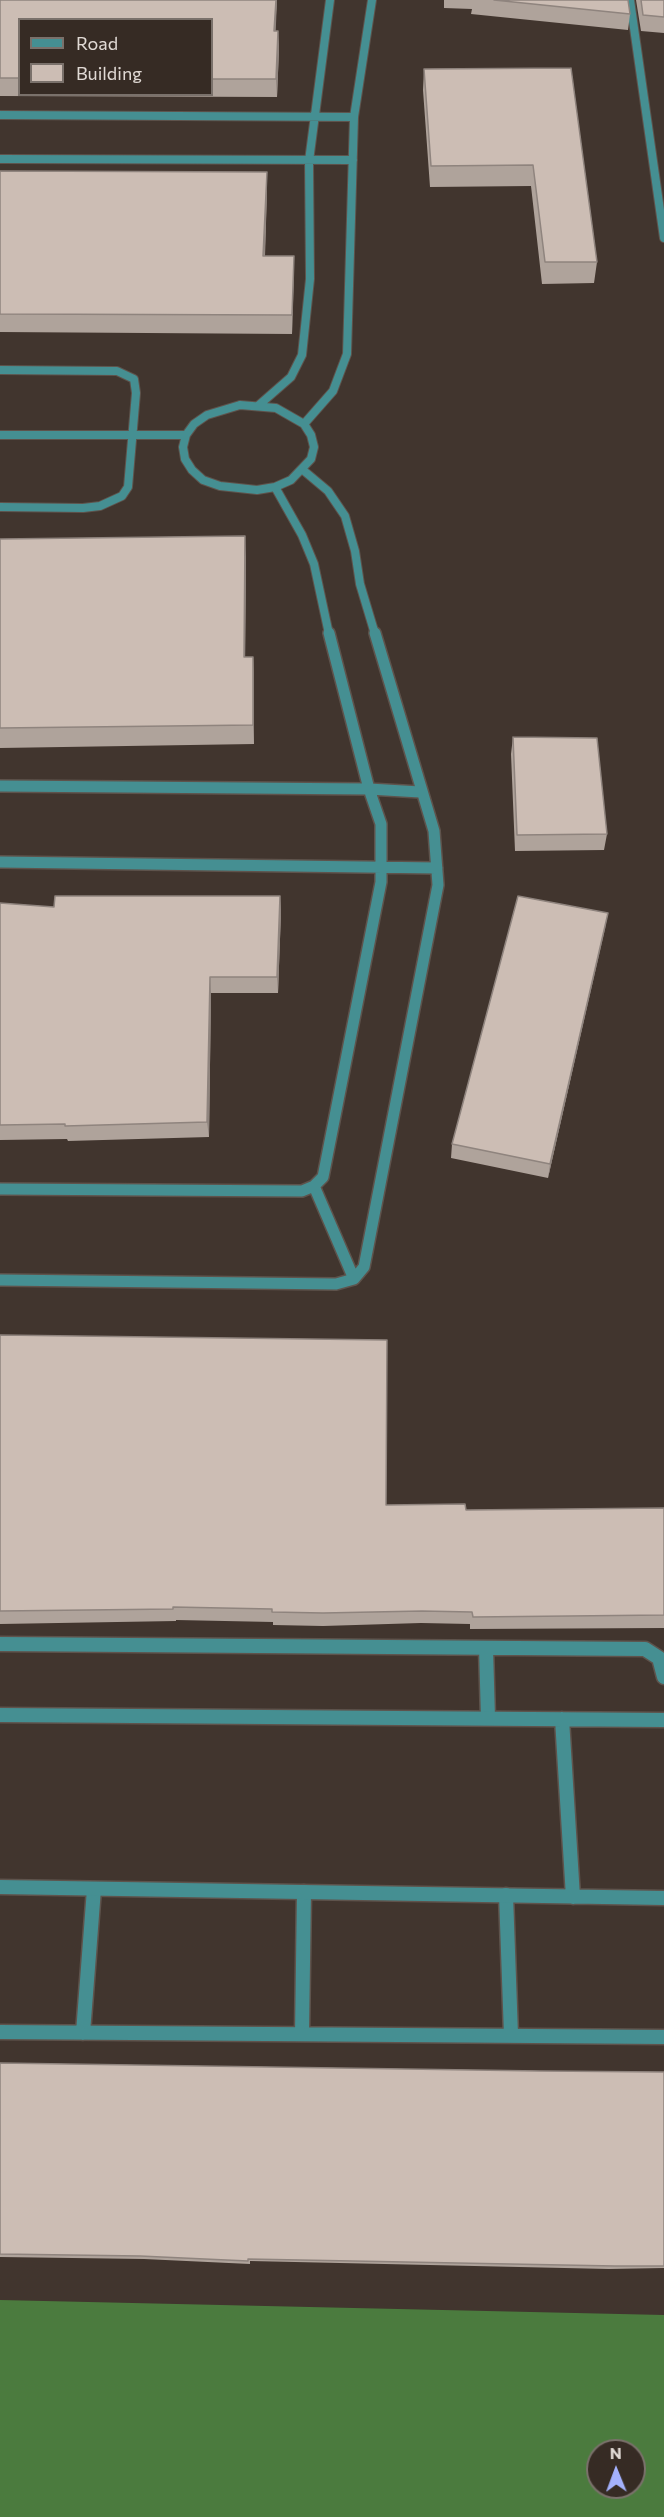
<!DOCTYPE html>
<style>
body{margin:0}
#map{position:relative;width:664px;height:2517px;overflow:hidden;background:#41352e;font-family:Commissioner,sans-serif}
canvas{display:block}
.legend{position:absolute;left:18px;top:18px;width:195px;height:78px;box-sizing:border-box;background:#362b24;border:2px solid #7a716b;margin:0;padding:8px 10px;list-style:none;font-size:18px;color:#e1dad5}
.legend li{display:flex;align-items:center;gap:12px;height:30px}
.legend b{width:30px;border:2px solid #7a716b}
.north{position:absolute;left:586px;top:2439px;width:60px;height:60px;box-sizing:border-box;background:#362b24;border:2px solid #7a716b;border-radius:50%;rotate:359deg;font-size:16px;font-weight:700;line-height:24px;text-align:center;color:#e1dad5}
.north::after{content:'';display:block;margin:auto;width:21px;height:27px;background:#a4b1fc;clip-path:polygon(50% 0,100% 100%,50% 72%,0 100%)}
</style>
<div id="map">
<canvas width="664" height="2517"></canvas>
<ul class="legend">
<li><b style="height:8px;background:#458f92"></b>Road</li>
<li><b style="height:16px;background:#ccbdb4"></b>Building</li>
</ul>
<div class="north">N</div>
</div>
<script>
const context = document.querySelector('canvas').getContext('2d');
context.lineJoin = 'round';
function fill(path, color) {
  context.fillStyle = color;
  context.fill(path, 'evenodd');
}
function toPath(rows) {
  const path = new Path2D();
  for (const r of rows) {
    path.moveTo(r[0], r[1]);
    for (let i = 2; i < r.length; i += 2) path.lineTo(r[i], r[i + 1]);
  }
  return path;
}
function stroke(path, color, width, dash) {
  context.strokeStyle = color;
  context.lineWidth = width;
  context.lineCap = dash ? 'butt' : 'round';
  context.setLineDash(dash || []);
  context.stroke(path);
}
const forest = toPath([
 [0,2300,664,2315,664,2517,0,2517],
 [598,2451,634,2451,634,2487,598,2487]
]);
const lane = toPath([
 [0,1644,645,1649,659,1658,664,1677],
 [486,1648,488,1718],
 [506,1895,511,2035],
 [0,2032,664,2037],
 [83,2033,94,1889],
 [302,2034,304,1892]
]);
const streetFar2 = toPath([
 [630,0,664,238],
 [0,115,354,117],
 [0,159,353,160],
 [0,370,117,371,134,379,136,393,128,487,122,496,100,506,83,508,0,507],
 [240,405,276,408,304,424,311,435,314,447,311,459,291,480,275,487,257,490,220,486,203,480,192,470,185,459,183,447,186,435,194,424,207,415,240,405],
 [259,405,291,377,302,355,310,279,309,161,330,0],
 [304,424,333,391,347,354,354,117,372,0],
 [0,435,186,435],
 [303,470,328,491,345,516,355,551,360,584,375,634],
 [275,487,302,535,314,564,329,634]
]);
const streetFar1 = toPath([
 [0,786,369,789,420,792],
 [0,862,437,868],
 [314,1186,354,1279],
 [0,1189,302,1191,314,1186,323,1177,381,882,381,824,369,789,329,633],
 [0,1280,336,1284,354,1279,364,1267,438,885,434,831,375,633]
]);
const street = toPath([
 [0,1715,664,1720],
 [562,1719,573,1897],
 [0,1887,664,1898]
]);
const wall = toPath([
 [0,0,277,0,275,31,278,31,279,49,277,97,0,96],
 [20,20,212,20,212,94,20,94],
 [444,0,628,0,630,14,628,30,471,14,472,9,444,8],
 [636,0,664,0,664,33,641,31],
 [571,68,597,262,594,283,542,284,531,186,430,187,423,90,424,69],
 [0,171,267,191,265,256,294,256,292,334,0,332],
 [0,539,246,556,245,657,253,657,254,677,254,744,0,748],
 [513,737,607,834,604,850,515,851,511,754],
 [280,896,281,912,278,993,211,993,209,1137,68,1141,67,1139,0,1140,0,903,54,907],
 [608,913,548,1178,451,1158,452,1144],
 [0,1335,386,1505,466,1510,664,1508,664,1628,470,1629,470,1624,421,1623,323,1626,273,1625,273,1622,176,1620,176,1621,0,1624],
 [0,2063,540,2071,664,2072,664,2268,609,2269,250,2261,250,2264,144,2259,0,2257]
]);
const shadedWall = toPath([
 [276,0,277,0,275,49,274,31],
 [278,31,279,49,277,97,276,79],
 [267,172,267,191,264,274,263,256],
 [294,256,294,274,292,334,292,315],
 [245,536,246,556,245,677,244,657],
 [253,657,254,677,254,744,253,725],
 [280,896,281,912,278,993,277,977],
 [608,913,605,929,548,1178,550,1164],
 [210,977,211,993,209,1137,207,1122]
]);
const building = toPath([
 [0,0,276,0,274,31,278,31,276,79,212,79,212,20,20,20,20,78,0,78,0,0],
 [494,0,628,0,630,14,494,0],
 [641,0,664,0,664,17,643,15,641,0],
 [571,68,597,262,545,262,533,165,431,166,424,69,571,68],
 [0,171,267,172,263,256,294,256,292,315,0,314,0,171],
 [245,536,244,657,253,657,253,725,0,728,0,539,245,536],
 [513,737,597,738,607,834,517,835,513,737],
 [55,896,280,896,277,977,210,977,207,1122,65,1126,65,1124,0,1125,0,903,54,907,55,896],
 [518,896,608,913,550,1164,452,1144,518,896],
 [0,1335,387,1340,386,1505,465,1504,466,1510,664,1508,664,1615,473,1617,472,1612,422,1611,323,1613,272,1612,272,1609,173,1607,173,1609,0,1611,0,1335],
 [0,2063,540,2071,664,2072,664,2266,615,2266,248,2259,248,2261,140,2256,0,2254,0,2063]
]);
fill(forest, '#4b7b3e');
stroke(lane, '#5e534c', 17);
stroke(streetFar2, '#5e534c', 10);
stroke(streetFar1, '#5e534c', 14);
stroke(street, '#5e534c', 17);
stroke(lane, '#458f92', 14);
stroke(streetFar2, '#458f92', 8);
stroke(streetFar1, '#458f92', 11);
stroke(street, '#458f92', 14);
fill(wall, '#afa39b');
fill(shadedWall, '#8f847e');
fill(building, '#ccbdb4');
stroke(building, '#8f847e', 1.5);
</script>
